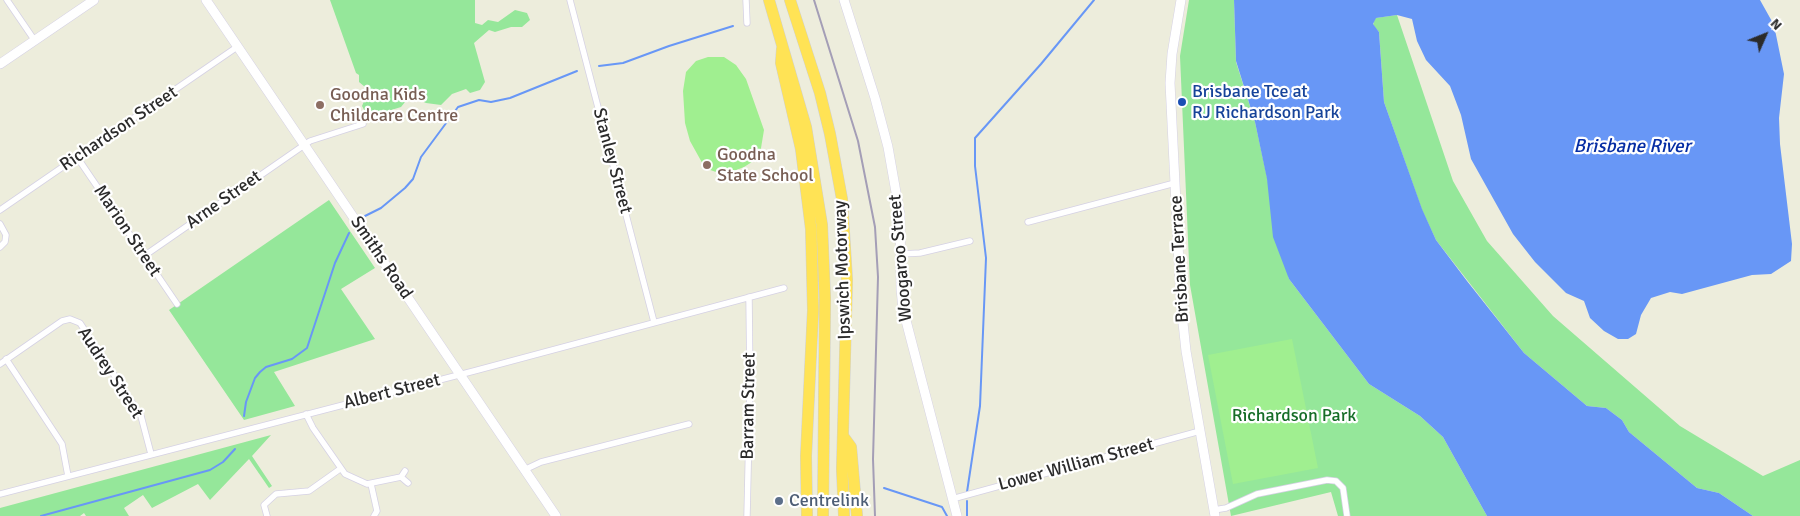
<!DOCTYPE html>
<style>
body{margin:0}
#map{position:relative;width:1800px;height:516px;overflow:hidden;background:#ededdc;font-family:Signika,sans-serif}
canvas{display:block}
.north{position:absolute;left:1740px;top:10px;width:50px;height:50px;-webkit-text-stroke:4px #fff;paint-order:stroke;rotate:46deg;font-size:14px;font-weight:700;line-height:20px;text-align:center;color:#2b2b2b}
.north::after{content:'';display:block;margin:auto;width:18px;height:22px;background:#2b2b2b;clip-path:polygon(50% 0,100% 100%,50% 72%,0 100%)}
</style>
<div id="map">
<canvas width="1800" height="516"></canvas>
<div class="north">N</div>
</div>
<script>
const context = document.querySelector('canvas').getContext('2d');
context.lineJoin = 'round';
function fill(path, color) {
  context.fillStyle = color;
  context.fill(path, 'evenodd');
}
function toPath(rows) {
  const path = new Path2D();
  for (const r of rows) {
    path.moveTo(r[0], r[1]);
    for (let i = 2; i < r.length; i += 2) path.lineTo(r[i], r[i + 1]);
  }
  return path;
}
function stroke(path, color, width, dash) {
  context.strokeStyle = color;
  context.lineWidth = width;
  context.lineCap = dash ? 'butt' : 'round';
  context.setLineDash(dash || []);
  context.stroke(path);
}
function label(font, color, halo, rows, align = 'center') {
  context.font = font + ' Signika,sans-serif';
  context.lineWidth = 4.5;
  context.setLineDash([]);
  context.textBaseline = 'middle';
  context.strokeStyle = halo;
  context.fillStyle = color;
  for (const [text, x, y, turn = 0] of rows) {
    context.save();
    context.translate(x, y);
    context.rotate((+turn || 0) * Math.PI / 180);
    context.textAlign = isNaN(turn) ? turn : align;
    if (halo) context.strokeText(text, 0, 0);
    context.fillText(text, 0, 0);
    context.restore();
  }
}
const green = toPath([
 [330,0,475,0,475,23,482,25,488,20,498,22,515,10,527,13,530,20,522,27,511,27,495,32,489,30,474,43,485,82,480,90,470,93,466,89,452,94,441,105,426,103,415,98,405,102,401,107,375,115,367,115,362,106,367,94,365,87,359,82,359,75,356,73],
 [1189,0,1234,0,1236,62,1255,122,1289,279,1369,384,1420,416,1443,437,1487,516,1338,516,1331,492,1231,516,1190,285,1180,56],
 [1397,15,1453,181,1487,241,1553,316,1680,426,1763,476,1800,460,1800,516,1753,516,1719,493,1697,488,1629,432,1622,420,1606,408,1587,406,1524,353,1436,240,1422,210,1384,102,1379,32,1373,25,1375,18],
 [329,200,375,268,341,289,375,339,274,372,295,406,244,420,169,310],
 [271,435,252,456,272,486,269,488,249,459,210,500,198,484,152,508,143,495,124,508,129,516,86,516,84,513,80,516,0,516,0,508]
]);
const pitch = toPath([
 [708,57,724,57,736,65,746,79,764,130,761,148,755,160,744,167,724,175,705,168,690,141,685,123,683,91,686,72,696,61],
 [1292,339,1318,468,1233,484,1208,355]
]);
const water = toPath([
 [1234,0,1760,0,1774,25,1784,74,1779,118,1780,144,1792,244,1791,261,1771,274,1752,275,1682,294,1670,292,1651,298,1641,315,1636,334,1628,339,1618,339,1604,331,1590,318,1584,301,1566,293,1535,262,1513,234,1471,159,1461,115,1450,86,1426,60,1417,41,1412,19,1397,15,1376,18,1373,24,1379,32,1384,102,1422,209,1436,240,1467,281,1524,353,1587,406,1606,408,1622,420,1629,432,1697,488,1719,493,1753,516,1487,516,1443,437,1420,416,1369,384,1289,279,1273,237,1267,179,1255,122,1236,61]
]);
const stream = toPath([
 [599,66,623,63,669,46,733,26],
 [365,216,381,208,405,188,413,179,421,157,458,107,479,100,491,102,510,98,577,71],
 [244,416,246,402,255,378,260,372,266,367,292,359,307,348,335,263,349,233],
 [884,488,942,507,947,516],
 [967,492,980,406,986,258,975,166,975,138,1041,64,1094,0],
 [967,501,967,516],
 [41,516,210,470,223,462,235,449]
]);
const street = toPath([
 [7,0,35,41],
 [570,0,654,322],
 [746,0,747,23],
 [77,157,177,304],
 [0,210,237,47],
 [1028,222,1175,183],
 [0,224,6,235,5,242,0,247],
 [901,254,920,253,970,241],
 [144,256,310,141,363,124],
 [6,359,62,444,68,476],
 [0,364,62,321,70,319,80,323,141,416,151,454],
 [306,414,313,428,345,474,367,484,401,477],
 [524,470,541,462,689,424],
 [405,471,401,477,408,483],
 [371,484,377,511,374,516],
 [0,494,474,371,784,288],
 [952,499,1200,431],
 [1214,510,1226,508,1257,494,1327,480,1336,481,1343,488,1347,516],
 [267,516,264,505,276,494,309,491,340,469],
 [747,516,750,385,749,297]
]);
const secondary = toPath([
 [206,0,556,516],
 [844,0,875,98,888,147,900,215,901,289,903,309,957,516],
 [1181,0,1172,54,1170,83,1181,304,1186,351,1215,516],
 [0,64,94,0]
]);
const highway = toPath([
 [769,0,806,127,822,225,825,298,823,516],
 [790,0,820,93,830,134,842,199,847,280,842,469,844,516],
 [782,49,781,63,801,149,811,229,813,310,806,456,807,516],
 [843,436,851,447,857,516]
]);
const rail = toPath([
 [814,0,858,141,875,227,878,277,873,459,875,516]
]);
const markers = [
 [1182,102,5,"#1a4fb4"],
 [320,105,5,"#8d6e63"],
 [707,165,5,"#8d6e63"],
 [779,501,5,"#5c6f8a"]
];
const transitNames = [
 ["Brisbane Tce at",1192,92],
 ["RJ Richardson Park",1192,113]
];
const educationNames = [
 ["Goodna Kids",330,95],
 ["Childcare Centre",330,116],
 ["Goodna",717,155],
 ["State School",717,176]
];
const streetNames = [
 ["Richardson Street",119,129,-34],
 ["Stanley Street",612,161,75],
 ["Arne Street",224,200,-35],
 ["Marion Street",127,231,56],
 ["Smiths Road",381,258,56],
 ["Woogaroo Street",901,258,-95],
 ["Brisbane Terrace",1180,259,-93],
 ["Ipswich Motorway",843,270,-92],
 ["Audrey Street",110,373,57],
 ["Albert Street",392,392,-14],
 ["Barram Street",749,406,-89],
 ["Lower William Street",1076,465,-15]
];
const parkNames = [
 ["Richardson Park",1294,416]
];
const serviceNames = [
 ["Centrelink",789,501]
];
const waterNames = [
 ["Brisbane River",1632,147]
];
fill(green, '#95e79a');
fill(pitch, '#a0ef90');
fill(water, '#6897f6');
stroke(stream, '#6897f6', 2);
stroke(street, '#d5d1e4', 7);
stroke(secondary, '#d5d1e4', 10);
stroke(highway, '#d0d0d0', 12);
stroke(street, '#fff', 5.5);
stroke(secondary, '#fff', 9);
stroke(highway, '#ffe355', 11);
stroke(rail, '#a49eb6', 2);
for (const [x, y, r, color] of markers) {
  const dot = new Path2D();
  dot.arc(x, y, r, 0, 2 * Math.PI);
  context.fillStyle = color;
  context.fill(dot);
  stroke(dot, '#fff', 2);
}
label('18px', '#164399', '#fff', transitNames, 'left');
label('18px', '#785e54', '#fff', educationNames, 'left');
label('18px', '#2b2b2b', '#fff', streetNames);
label('18px', '#166d27', '#fff', parkNames);
label('18px', '#4e5e75', '#fff', serviceNames, 'left');
label('italic 19px', '#052da4', '#fff', waterNames);
</script>
